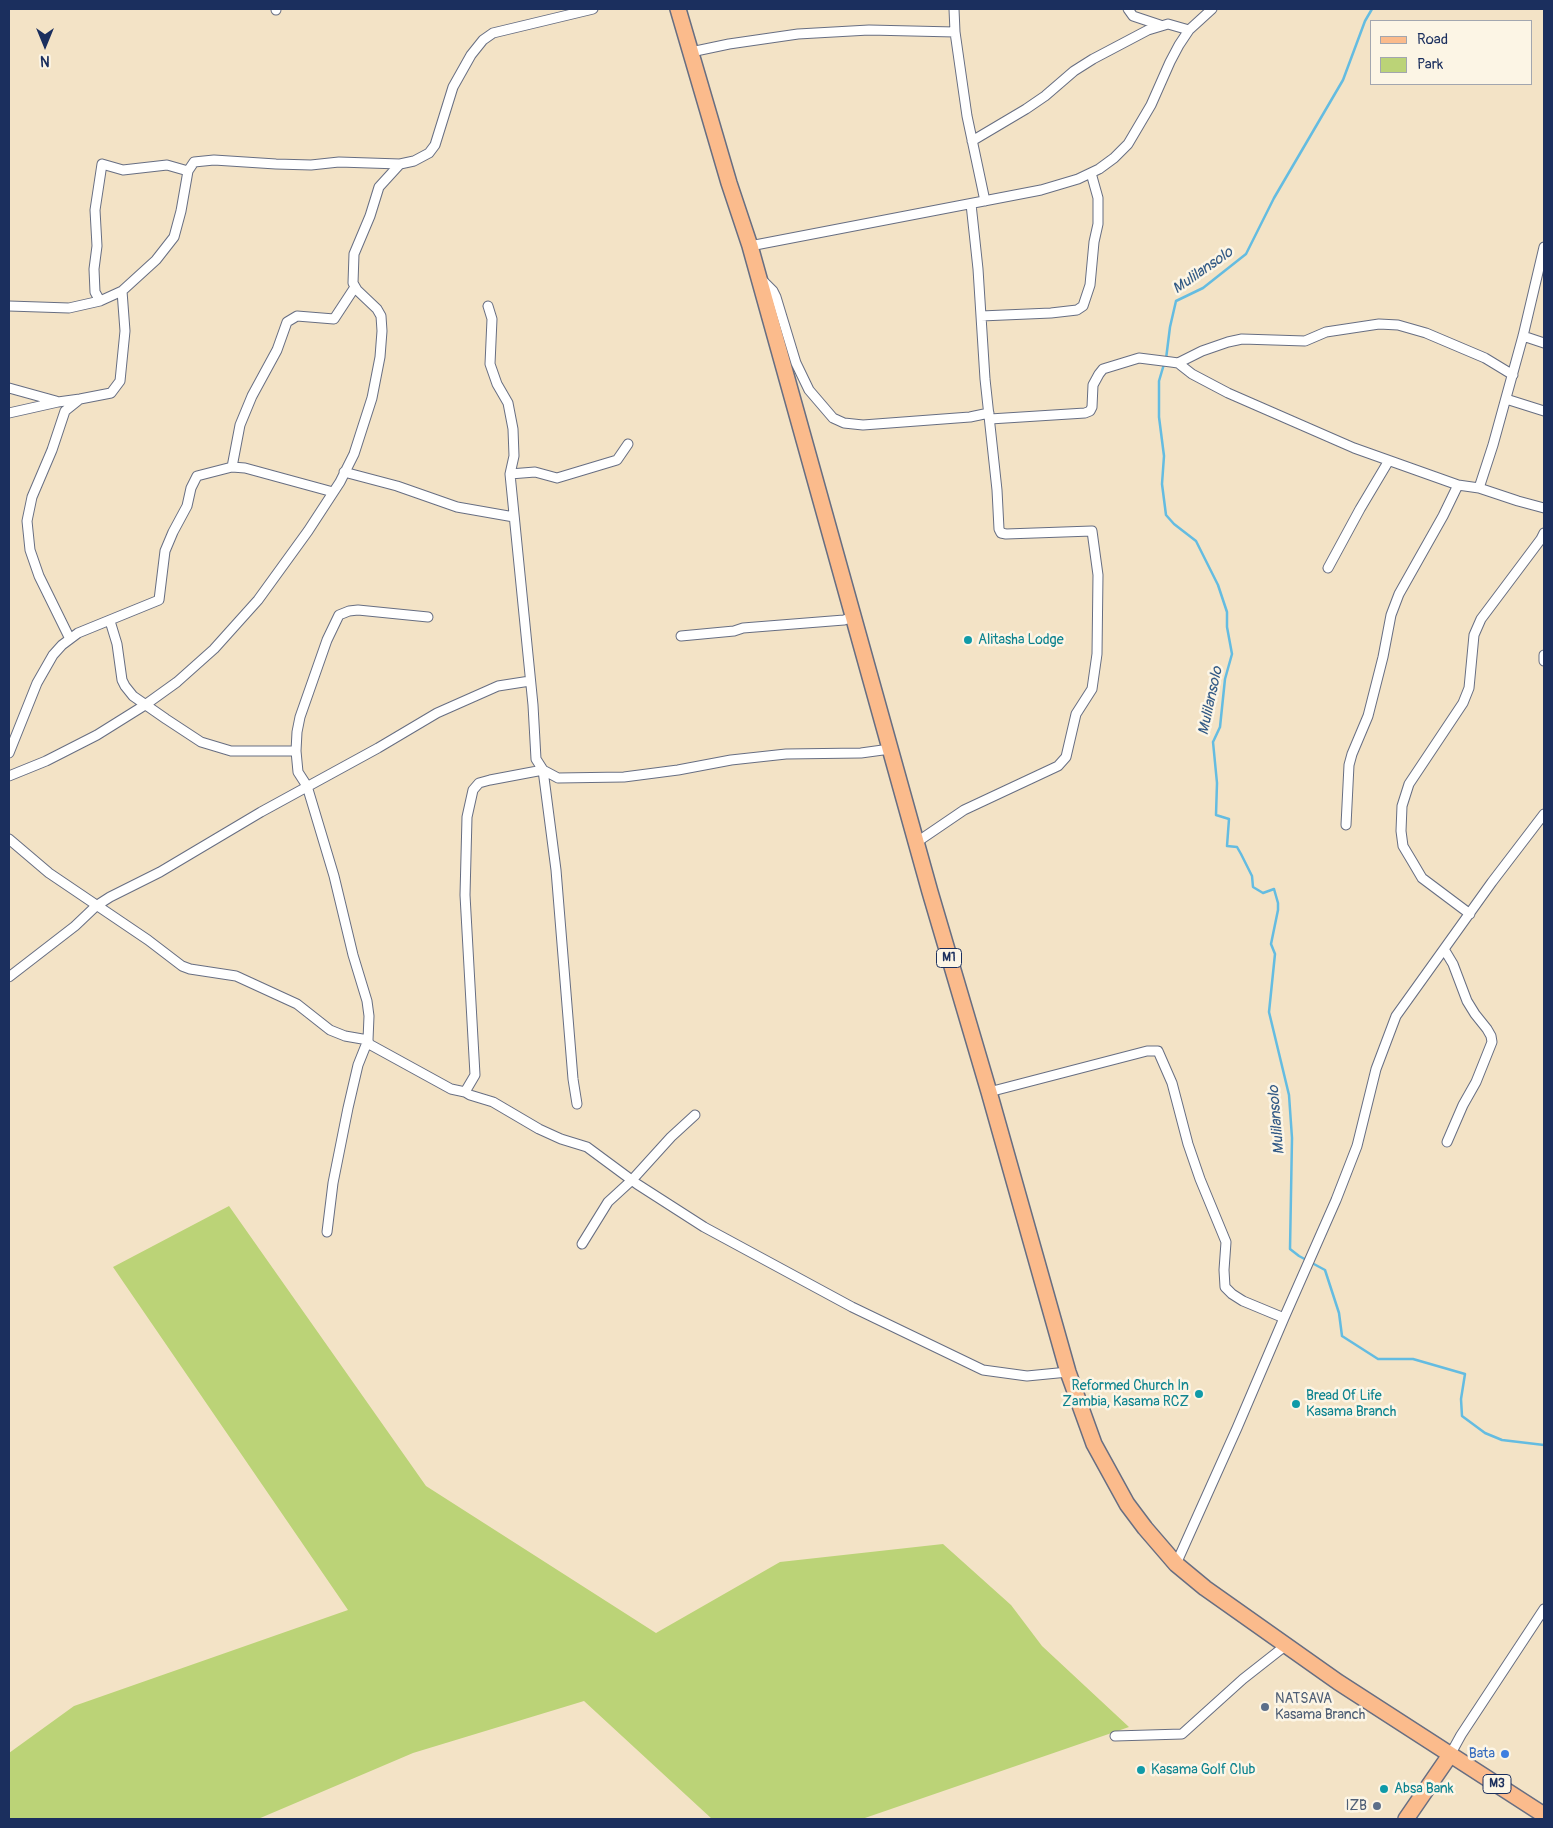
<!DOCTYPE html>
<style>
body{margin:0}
#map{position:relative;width:1553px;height:1828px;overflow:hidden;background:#f3e3c6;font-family:Pangolin,sans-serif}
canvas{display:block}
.frame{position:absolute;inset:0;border:10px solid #1b2f5e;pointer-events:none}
.legend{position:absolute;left:1370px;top:20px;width:162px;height:65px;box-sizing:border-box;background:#fcf5e5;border:1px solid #a2a6af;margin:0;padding:6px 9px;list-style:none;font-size:15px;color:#1b2f5e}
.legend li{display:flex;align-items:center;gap:10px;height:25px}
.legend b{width:25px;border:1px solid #a2a6af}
.north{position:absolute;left:20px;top:20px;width:50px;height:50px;-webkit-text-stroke:4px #fcf5e5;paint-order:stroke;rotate:180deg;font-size:14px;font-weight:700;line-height:20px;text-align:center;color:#1b2f5e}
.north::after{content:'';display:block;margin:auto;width:18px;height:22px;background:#1b2f5e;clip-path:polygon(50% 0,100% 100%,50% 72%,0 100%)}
</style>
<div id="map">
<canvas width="1553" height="1828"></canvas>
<div class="frame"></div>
<ul class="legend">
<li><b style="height:6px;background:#fbbb8c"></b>Road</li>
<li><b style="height:14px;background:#bbd377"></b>Park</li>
</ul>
<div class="north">N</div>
</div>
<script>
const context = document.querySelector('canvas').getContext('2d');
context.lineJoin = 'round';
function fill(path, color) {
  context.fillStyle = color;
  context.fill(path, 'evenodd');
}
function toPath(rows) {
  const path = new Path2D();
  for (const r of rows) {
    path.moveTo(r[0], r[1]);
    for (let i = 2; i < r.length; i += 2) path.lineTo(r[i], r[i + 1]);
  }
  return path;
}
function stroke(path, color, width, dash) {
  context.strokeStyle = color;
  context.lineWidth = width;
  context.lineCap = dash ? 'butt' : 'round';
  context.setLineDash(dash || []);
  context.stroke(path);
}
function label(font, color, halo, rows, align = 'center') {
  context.font = font + ' Pangolin,sans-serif';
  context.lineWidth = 5;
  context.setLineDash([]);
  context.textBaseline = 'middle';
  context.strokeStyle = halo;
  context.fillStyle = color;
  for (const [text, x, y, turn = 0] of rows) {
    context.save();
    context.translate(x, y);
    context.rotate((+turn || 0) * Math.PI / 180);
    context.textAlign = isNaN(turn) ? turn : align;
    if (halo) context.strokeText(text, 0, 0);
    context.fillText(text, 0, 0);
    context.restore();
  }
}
const green = toPath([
 [229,1206,426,1486,656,1633,780,1562,943,1544,1011,1605,1042,1646,1129,1727,862,1819,712,1819,584,1701,413,1753,258,1819,9,1819,9,1753,74,1706,348,1610,113,1267]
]);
const stream = toPath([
 [1166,359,1170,327,1176,301,1203,288,1246,254,1274,198,1343,80,1365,21,1372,9],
 [1164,364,1159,381,1159,417,1164,456,1162,484,1166,515,1174,524,1196,541,1218,585,1227,612,1227,627,1232,654,1225,679,1220,727,1213,742,1217,783,1216,815,1229,819,1227,846,1237,847,1241,854,1252,876,1253,887,1263,893,1274,889,1278,903,1278,910,1271,944,1275,954,1269,1012,1289,1095,1292,1138,1290,1249,1299,1256,1325,1270,1339,1313,1342,1336,1378,1359,1413,1359,1465,1374,1461,1399,1462,1416,1485,1433,1502,1440,1544,1445]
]);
const street = toPath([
 [276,9,276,10],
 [954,9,955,32,967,116,985,201],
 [1128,9,1133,16,1160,25],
 [691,52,729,44,798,34,869,30,955,32],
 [972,141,1026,109,1045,96,1074,71,1093,59,1148,30,1168,24,1189,30],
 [750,246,1041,190,1078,179,1099,169,1114,158,1128,144,1151,105,1170,62,1179,45,1189,30,1212,9],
 [761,279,773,291,776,297,796,363,809,390,833,418,844,423,863,425,970,417,989,413],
 [100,301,95,292,94,269,97,246,95,210,102,164,123,170,167,165,188,171],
 [9,306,69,308,100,301,122,291,156,260,174,237,181,211,188,171,194,162,214,160,276,164,311,165,339,162,400,164,414,161,429,153,435,145,453,87,471,55,483,40,493,33,593,9],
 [488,306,492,319,490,364,497,384,508,403,513,429,514,456,510,474,533,705,536,759,543,770,556,870,573,1079,577,1104],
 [981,316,1051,313,1077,310,1083,306,1090,285,1094,242,1098,224,1098,198,1091,173],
 [1523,336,1544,343],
 [1178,363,1202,351,1228,342,1242,339,1305,341,1326,332,1379,324,1398,325,1426,333,1485,358,1513,375],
 [9,388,56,401],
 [1506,399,1544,411],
 [9,413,58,402,80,399,111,393,120,381,125,331,122,291],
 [990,419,1085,413,1090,411,1092,407,1093,385,1099,374,1103,369,1139,358,1171,362,1178,363,1192,374,1228,393,1354,448,1458,485,1479,488,1518,501,1544,508],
 [232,467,240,425,252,396,277,350,287,322,297,316,334,319,355,287],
 [344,472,397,486,457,507,514,517],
 [510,474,535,472,557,478,617,460,628,444],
 [1479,488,1493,445,1523,336,1544,247],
 [1328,568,1360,509,1388,462],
 [110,621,117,644,122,680,125,686,133,696,166,719,201,742,231,751,296,751],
 [681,636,734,631,743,628,844,620,853,617],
 [70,639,39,576,30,550,27,521,32,497,52,450,65,411,80,399],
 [1544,655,1544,661],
 [9,753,37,683,53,655,62,645,78,633,159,600,165,551,173,532,187,506,191,488,197,476,232,467,245,468,333,492],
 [9,776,46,761,97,735,145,705,177,682,214,649,258,600,308,531,340,482,354,454,372,398,380,357,382,331,381,316,377,309,357,290,353,283,354,254,370,216,379,187,400,164],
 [1346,825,1349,765,1352,754,1368,716,1383,657,1391,615,1399,594,1443,516,1458,485],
 [9,839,49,873,148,940,182,966,190,969,236,976,297,1004,330,1030,345,1036,368,1040,369,1044,451,1089,465,1092,475,1075,465,895,467,817,473,790,479,783,490,780,543,770,558,778,624,777,678,770,731,760,786,754,861,753,890,749],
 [917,842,964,810,1058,766,1066,757,1076,714,1092,689,1097,654,1098,575,1092,531,1006,534,1001,533,999,529,997,490,985,379,978,269,971,204],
 [1470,914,1422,878,1412,861,1403,846,1401,831,1402,806,1409,784,1463,703,1469,688,1474,635,1481,619,1541,539,1544,533],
 [1444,949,1453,964,1467,1001,1475,1014,1487,1029,1491,1036,1492,1042,1476,1082,1463,1105,1447,1142],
 [9,977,75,926,96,906,110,897,160,872,261,812,378,748,437,713,498,686,530,681],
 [465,1092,470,1095,493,1102,539,1129,561,1139,587,1147,637,1184,704,1227,852,1307,983,1370,1027,1376,1068,1372],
 [989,1092,1147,1051,1158,1051,1172,1083,1188,1144,1200,1179,1226,1242,1224,1270,1225,1287,1232,1294,1243,1301,1284,1318],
 [327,1232,333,1183,348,1108,358,1065,368,1040,369,1016,367,1001,353,955,334,876,307,786,298,772,296,751,297,732,300,717,327,640,339,615,349,611,358,610,428,617],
 [582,1244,608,1202,632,1180,671,1137,695,1115],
 [1176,1564,1237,1428,1284,1318,1336,1200,1357,1146,1376,1069,1396,1016,1492,882,1544,814],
 [1115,1736,1182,1734,1243,1679,1285,1646],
 [1450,1755,1461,1735,1544,1609]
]);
const primary = toPath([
 [678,9,729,183,750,246,930,892,989,1092,1068,1372,1094,1444,1127,1504,1145,1528,1176,1564,1205,1588,1338,1682,1544,1815],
 [1406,1819,1450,1755]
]);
const markers = [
 [968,640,5,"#0f9aa8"],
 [1199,1394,5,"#0f9aa8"],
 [1296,1404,5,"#0f9aa8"],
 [1265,1707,5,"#5c6f8a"],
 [1505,1754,5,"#3f7fe0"],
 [1141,1770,5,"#0f9aa8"],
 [1384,1789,5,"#0f9aa8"],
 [1377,1806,5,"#5c6f8a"]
];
const shields = [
 [949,958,25],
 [1497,1784,28]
];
const shieldNames = [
 ["M1",949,958],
 ["M3",1497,1784]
];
const cultureNames = [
 ["Alitasha Lodge",978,640],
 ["Reformed Church In",1189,1386,"right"],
 ["Zambia, Kasama RCZ",1189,1402,"right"],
 ["Bread Of Life",1306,1396],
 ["Kasama Branch",1306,1412],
 ["Kasama Golf Club",1151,1770],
 ["Absa Bank",1394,1789]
];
const serviceNames = [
 ["NATSAVA",1275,1699],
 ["Kasama Branch",1275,1715],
 ["IZB",1367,1806,"right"]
];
const shopNames = [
 ["Bata",1495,1754]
];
const waterNames = [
 ["Mulilansolo",1203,271,-35],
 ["Mulilansolo",1211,701,-78],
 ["Mulilansolo",1277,1120,-95]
];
fill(green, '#bbd377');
stroke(stream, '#64bce1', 2.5);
stroke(street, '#676e82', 11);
stroke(primary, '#676e82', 18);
stroke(street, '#fff', 9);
stroke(primary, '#fbbb8c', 15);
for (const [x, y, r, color] of markers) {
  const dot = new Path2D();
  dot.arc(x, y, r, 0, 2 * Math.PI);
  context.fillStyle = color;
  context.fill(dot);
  stroke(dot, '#fcf5e5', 2);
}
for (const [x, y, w] of shields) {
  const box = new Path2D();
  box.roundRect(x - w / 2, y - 9.5, w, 19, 4);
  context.fillStyle = '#fcf5e5';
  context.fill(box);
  stroke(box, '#1b2f5e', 1);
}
label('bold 12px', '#1b2f5e', null, shieldNames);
label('14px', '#0d838f', '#fcf5e5', cultureNames, 'left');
label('14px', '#4e5e75', '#fcf5e5', serviceNames, 'left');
label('14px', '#366cbe', '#fcf5e5', shopNames, 'right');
label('italic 15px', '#315985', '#fcf5e5', waterNames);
</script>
